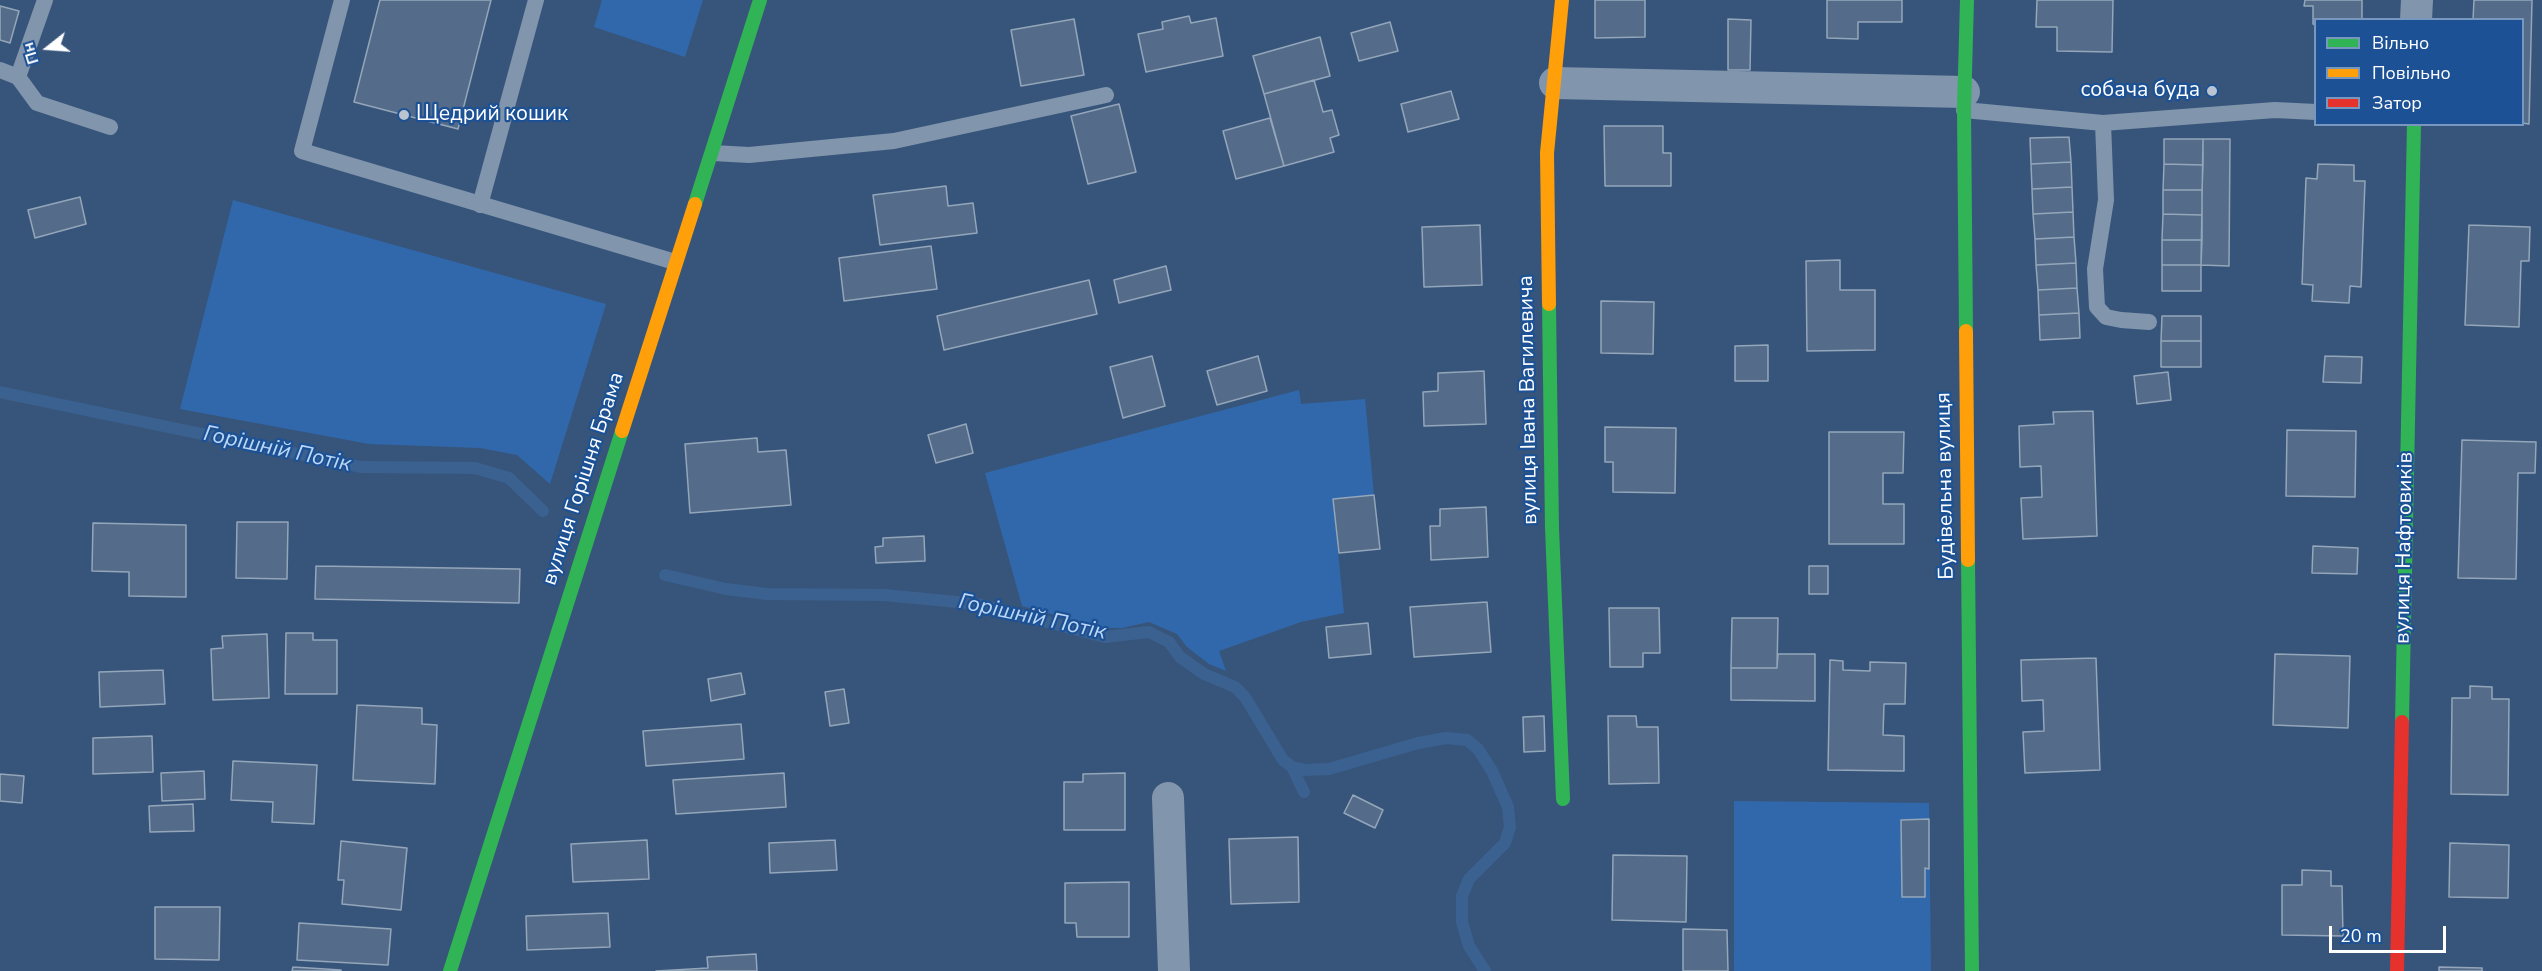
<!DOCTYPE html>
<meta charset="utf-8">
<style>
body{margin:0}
#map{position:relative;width:2542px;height:971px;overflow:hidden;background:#37557a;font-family:"Nunito Sans",sans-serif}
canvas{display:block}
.legend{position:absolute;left:2314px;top:18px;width:210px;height:108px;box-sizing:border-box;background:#1c5295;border:2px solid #7797bf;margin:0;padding:8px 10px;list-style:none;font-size:18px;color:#fff}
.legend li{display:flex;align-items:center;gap:12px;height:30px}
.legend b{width:30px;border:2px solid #7797bf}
.north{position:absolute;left:18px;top:18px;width:60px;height:60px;-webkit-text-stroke:4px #1c5295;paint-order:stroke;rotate:253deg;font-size:16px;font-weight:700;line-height:24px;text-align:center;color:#fff}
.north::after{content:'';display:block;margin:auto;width:21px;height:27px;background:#fff;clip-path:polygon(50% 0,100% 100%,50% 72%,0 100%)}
.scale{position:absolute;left:2329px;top:926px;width:117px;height:27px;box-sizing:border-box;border:3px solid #fff;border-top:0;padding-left:8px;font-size:18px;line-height:21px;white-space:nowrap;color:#fff;-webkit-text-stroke:4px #1c5295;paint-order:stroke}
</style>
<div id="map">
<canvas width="2542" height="971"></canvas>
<ul class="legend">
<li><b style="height:8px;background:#30b455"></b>Вільно</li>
<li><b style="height:8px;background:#ff9f0a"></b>Повільно</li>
<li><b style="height:8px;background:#e5322d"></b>Затор</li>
</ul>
<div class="north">Пн</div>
<div class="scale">20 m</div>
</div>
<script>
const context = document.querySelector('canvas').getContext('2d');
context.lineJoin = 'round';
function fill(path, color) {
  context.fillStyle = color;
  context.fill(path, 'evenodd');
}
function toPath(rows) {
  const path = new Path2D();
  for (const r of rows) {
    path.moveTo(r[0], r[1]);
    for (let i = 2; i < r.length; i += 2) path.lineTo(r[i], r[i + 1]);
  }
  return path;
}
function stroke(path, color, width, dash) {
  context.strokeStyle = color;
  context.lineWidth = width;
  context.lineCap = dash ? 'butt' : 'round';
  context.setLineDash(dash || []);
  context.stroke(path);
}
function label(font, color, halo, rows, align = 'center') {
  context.font = font + ' "Nunito Sans",sans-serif';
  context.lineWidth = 4.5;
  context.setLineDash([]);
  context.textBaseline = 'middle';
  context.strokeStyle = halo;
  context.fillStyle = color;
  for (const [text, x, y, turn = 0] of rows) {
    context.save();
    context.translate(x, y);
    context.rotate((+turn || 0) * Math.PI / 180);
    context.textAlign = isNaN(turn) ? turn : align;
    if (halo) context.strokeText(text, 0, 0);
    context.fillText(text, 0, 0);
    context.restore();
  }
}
const green = toPath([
 [602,0,703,0,685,57,594,27],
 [233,200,606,304,550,484,517,455,480,448,369,444,180,409],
 [1299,390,1301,404,1365,399,1374,495,1333,500,1344,613,1301,622,1219,651,1226,671,1209,664,1187,647,1177,634,1149,622,1122,628,1104,628,1022,606,985,473],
 [1734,801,1929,803,1931,971,1734,971]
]);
const stream = toPath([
 [0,392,361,467,475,468,509,478,543,511],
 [665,575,726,589,767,594,884,595,978,604,1105,637,1149,632,1169,642,1180,657,1204,674,1235,687,1245,697,1283,760,1292,767,1306,770,1329,769,1418,743,1446,738,1467,740,1478,749,1492,771,1508,807,1510,827,1505,843,1469,879,1462,896,1462,922,1469,946,1485,971],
 [1292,767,1304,792]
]);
const building = toPath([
 [380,0,491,0,458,129,354,102,380,0],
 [1595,0,1645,0,1645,37,1595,38,1595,0],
 [1827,0,1902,0,1902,22,1858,22,1858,39,1827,38,1827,0],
 [2037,0,2113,0,2112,52,2057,51,2057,27,2036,27,2037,0],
 [2305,0,2362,0,2362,20,2316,20,2316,25,2313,24,2313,6,2304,6,2305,0],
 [2474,0,2532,0,2529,124,2522,123,2522,20,2473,20,2474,0],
 [0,6,19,11,10,43,0,40,0,6],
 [1189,16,1191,23,1216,18,1223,56,1146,72,1138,34,1163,29,1162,22,1189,16],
 [1074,19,1084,75,1021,86,1011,30,1074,19],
 [1728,19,1751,20,1750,70,1728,70,1728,19],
 [1390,22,1398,51,1359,61,1351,33,1390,22],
 [1320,37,1330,76,1264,94,1253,56,1320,37],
 [1314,80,1323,112,1332,110,1339,135,1330,138,1334,152,1284,166,1264,94,1314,80],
 [2207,87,2217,87,2216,94,2208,94,2207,87],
 [1451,91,1459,119,1408,132,1401,104,1451,91],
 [1119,104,1136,172,1088,184,1071,116,1119,104],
 [1270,118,1284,166,1236,179,1223,131,1270,118],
 [1604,126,1663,126,1663,153,1671,153,1671,186,1605,186,1604,126],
 [2069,137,2071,162,2031,164,2030,138,2069,137],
 [2164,139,2203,139,2203,165,2164,164,2164,139],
 [2203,139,2230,139,2229,266,2201,265,2203,139],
 [2071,162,2072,187,2032,189,2031,164,2071,162],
 [2164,164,2203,165,2202,190,2163,190,2164,164],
 [2318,164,2354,165,2354,181,2365,181,2361,287,2350,286,2349,303,2312,301,2313,285,2302,284,2306,178,2317,179,2318,164],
 [946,186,948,206,973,203,977,233,880,245,873,195,946,186],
 [2072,187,2073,212,2033,214,2032,189,2072,187],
 [2163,190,2202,190,2202,215,2163,214,2163,190],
 [80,197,86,224,35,238,28,210,80,197],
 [2073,212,2074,237,2035,239,2033,214,2073,212],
 [2163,214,2202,215,2202,240,2162,240,2163,214],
 [1480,225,1482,285,1424,287,1422,227,1480,225],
 [2469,225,2530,227,2529,261,2521,261,2519,327,2465,325,2469,225],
 [2074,237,2076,263,2036,265,2035,239,2074,237],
 [2162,240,2202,240,2201,265,2162,265,2162,240],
 [931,246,937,289,844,301,839,258,931,246],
 [1840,260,1840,290,1875,290,1875,350,1807,351,1806,261,1840,260],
 [2076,263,2077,288,2038,290,2036,265,2076,263],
 [2162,265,2201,265,2201,291,2162,291,2162,265],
 [1166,266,1171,290,1119,303,1114,280,1166,266],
 [1089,280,1097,314,944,350,937,316,1089,280],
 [2077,288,2079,313,2039,315,2038,290,2077,288],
 [1601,301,1654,302,1653,354,1601,353,1601,301],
 [2079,313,2080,338,2040,340,2039,315,2079,313],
 [2162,316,2201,316,2201,341,2161,341,2162,316],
 [2161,341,2201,341,2201,367,2161,367,2161,341],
 [1768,345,1768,381,1735,381,1735,346,1768,345],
 [1152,356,1165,406,1123,418,1110,367,1152,356],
 [1258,356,1267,391,1217,405,1207,371,1258,356],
 [2325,356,2362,357,2361,383,2323,382,2325,356],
 [1484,371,1486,424,1424,426,1423,392,1438,391,1438,373,1484,371],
 [2168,372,2171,400,2137,404,2134,376,2168,372],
 [2093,411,2097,536,2023,539,2021,498,2042,497,2041,466,2020,467,2019,426,2054,424,2053,412,2093,411],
 [966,424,973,453,936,463,928,435,966,424],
 [1605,427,1676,428,1675,493,1613,492,1613,462,1605,462,1605,427],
 [2287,430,2356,431,2355,497,2286,496,2287,430],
 [1829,432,1904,432,1903,473,1883,473,1883,504,1904,504,1904,544,1829,544,1829,432],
 [757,438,758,452,786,450,791,505,690,513,685,444,757,438],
 [2462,440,2536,442,2535,473,2518,473,2516,579,2458,578,2462,440],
 [1374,495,1380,549,1339,553,1333,499,1374,495],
 [1486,507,1488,557,1431,560,1430,526,1440,526,1440,509,1486,507],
 [237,522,288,522,287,579,236,578,237,522],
 [93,523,186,525,186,597,129,596,129,572,92,571,93,523],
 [924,536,925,561,876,563,875,547,883,546,883,538,924,536],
 [2313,546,2358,548,2357,574,2312,573,2313,546],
 [316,566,520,569,519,603,315,599,316,566],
 [1809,566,1828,566,1828,594,1809,594,1809,566],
 [1487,602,1491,652,1414,657,1410,607,1487,602],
 [1609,608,1659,608,1660,653,1643,653,1643,667,1610,667,1609,608],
 [1732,618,1778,618,1777,668,1731,668,1732,618],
 [1368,623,1371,654,1329,658,1326,627,1368,623],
 [286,633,313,633,313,640,337,640,337,694,285,694,286,633],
 [267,634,269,698,213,700,211,649,223,648,222,636,267,634],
 [1778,654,1815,654,1815,701,1731,700,1731,668,1777,668,1778,654],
 [2275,654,2350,656,2348,728,2273,725,2275,654],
 [2096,658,2100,770,2025,773,2023,732,2044,731,2043,700,2022,701,2021,660,2096,658],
 [1830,660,1843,661,1843,670,1870,671,1870,662,1906,663,1905,704,1884,704,1883,735,1904,736,1904,771,1828,770,1830,660],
 [163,670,165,704,100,707,99,672,163,670],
 [741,673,745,694,711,701,708,679,741,673],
 [2470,686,2492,687,2492,699,2509,699,2508,795,2451,794,2452,698,2470,698,2470,686],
 [844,689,849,723,830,726,825,692,844,689],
 [357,705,422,708,422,724,437,725,435,784,353,780,357,705],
 [1544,716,1545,751,1524,752,1523,717,1544,716],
 [1608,716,1636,716,1637,727,1658,727,1659,783,1609,784,1608,716],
 [741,724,744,759,646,766,643,731,741,724],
 [152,736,153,772,93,774,93,738,152,736],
 [233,761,317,765,314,824,272,822,273,802,231,800,233,761],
 [204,771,205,799,162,801,161,773,204,771],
 [784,773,786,807,676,814,673,780,784,773],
 [1125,773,1125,830,1064,830,1064,782,1083,782,1083,774,1125,773],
 [0,774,24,776,22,803,0,801,0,774],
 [1353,795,1383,810,1375,828,1344,813,1353,795],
 [193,804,194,831,150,832,149,806,193,804],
 [1929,819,1929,869,1925,868,1925,897,1902,897,1901,820,1929,819],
 [1298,837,1299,902,1231,904,1229,839,1298,837],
 [647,840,649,879,573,882,571,844,647,840],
 [835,840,837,870,770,873,769,843,835,840],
 [341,841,407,848,401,910,342,904,344,880,338,880,341,841],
 [2450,843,2509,845,2508,898,2449,897,2450,843],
 [1613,855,1687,856,1686,922,1612,920,1613,855],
 [2302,870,2331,871,2331,886,2342,886,2343,936,2282,935,2282,885,2302,885,2302,870],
 [1129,882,1129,937,1077,937,1076,923,1065,923,1065,883,1129,882],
 [155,907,220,907,219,960,155,959,155,907],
 [608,913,610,947,527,950,526,916,608,913],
 [299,923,391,929,388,965,297,960,299,923],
 [1683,929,1727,930,1728,971,1683,971,1683,929],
 [756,954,757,971,656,971,708,968,707,957,756,954],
 [293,967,341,970,341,971,292,971,293,967],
 [2439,967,2482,968,2482,971,2439,971,2439,967]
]);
const lane = toPath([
 [342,0,302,151,675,262],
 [0,70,18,77,37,103,110,127],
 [18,77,45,0],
 [1964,110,2103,123,2275,110,2316,112],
 [2103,123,2106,200,2095,269,2097,307,2106,317,2121,320,2149,322],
 [713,153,749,155,894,141,1106,95],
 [480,205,536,0]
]);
const street = toPath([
 [2416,20,2417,0],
 [1555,83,1964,92],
 [1168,798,1174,971]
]);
const fast = toPath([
 [695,204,760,0],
 [1549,304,1552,528,1563,799],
 [1966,331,1964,110,1967,0],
 [1968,560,1972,971],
 [2402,722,2414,124],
 [450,971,622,431]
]);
const slow = toPath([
 [1549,304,1547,153,1562,0],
 [1966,331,1968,560],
 [622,431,695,204]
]);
const jam = toPath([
 [2397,971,2402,722]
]);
const markers = [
 [2212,91,6,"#b9c4d0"],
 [404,115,6,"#b9c4d0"]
];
const poiNames = [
 ["собача буда",2200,91],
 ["Щедрий кошик",416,115,"left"]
];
const streetNames = [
 ["вулиця Івана Вагилевича",1529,400,-91],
 ["вулиця Горішня Брама",584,479,-72],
 ["Будівельна вулиця",1946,486,-91],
 ["вулиця Нафтовиків",2405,548,-89]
];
const waterNames = [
 ["Горішній Потік",277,450,12],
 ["Горішній Потік",1032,618,12]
];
fill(green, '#3168ab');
stroke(stream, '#3b6190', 12);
fill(building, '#546c89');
stroke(building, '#94a6ba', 1.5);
stroke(lane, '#8195ad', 16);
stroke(street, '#8195ad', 32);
stroke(fast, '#30b455', 14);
stroke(slow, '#ff9f0a', 14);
stroke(jam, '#e5322d', 14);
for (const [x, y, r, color] of markers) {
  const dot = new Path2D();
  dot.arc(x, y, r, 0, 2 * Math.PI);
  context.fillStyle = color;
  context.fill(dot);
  stroke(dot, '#1c5295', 2);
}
label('21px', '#fff', '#1c5295', poiNames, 'right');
label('21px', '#fff', '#1c5295', streetNames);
label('italic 22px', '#bbd6f6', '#1c5295', waterNames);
</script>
